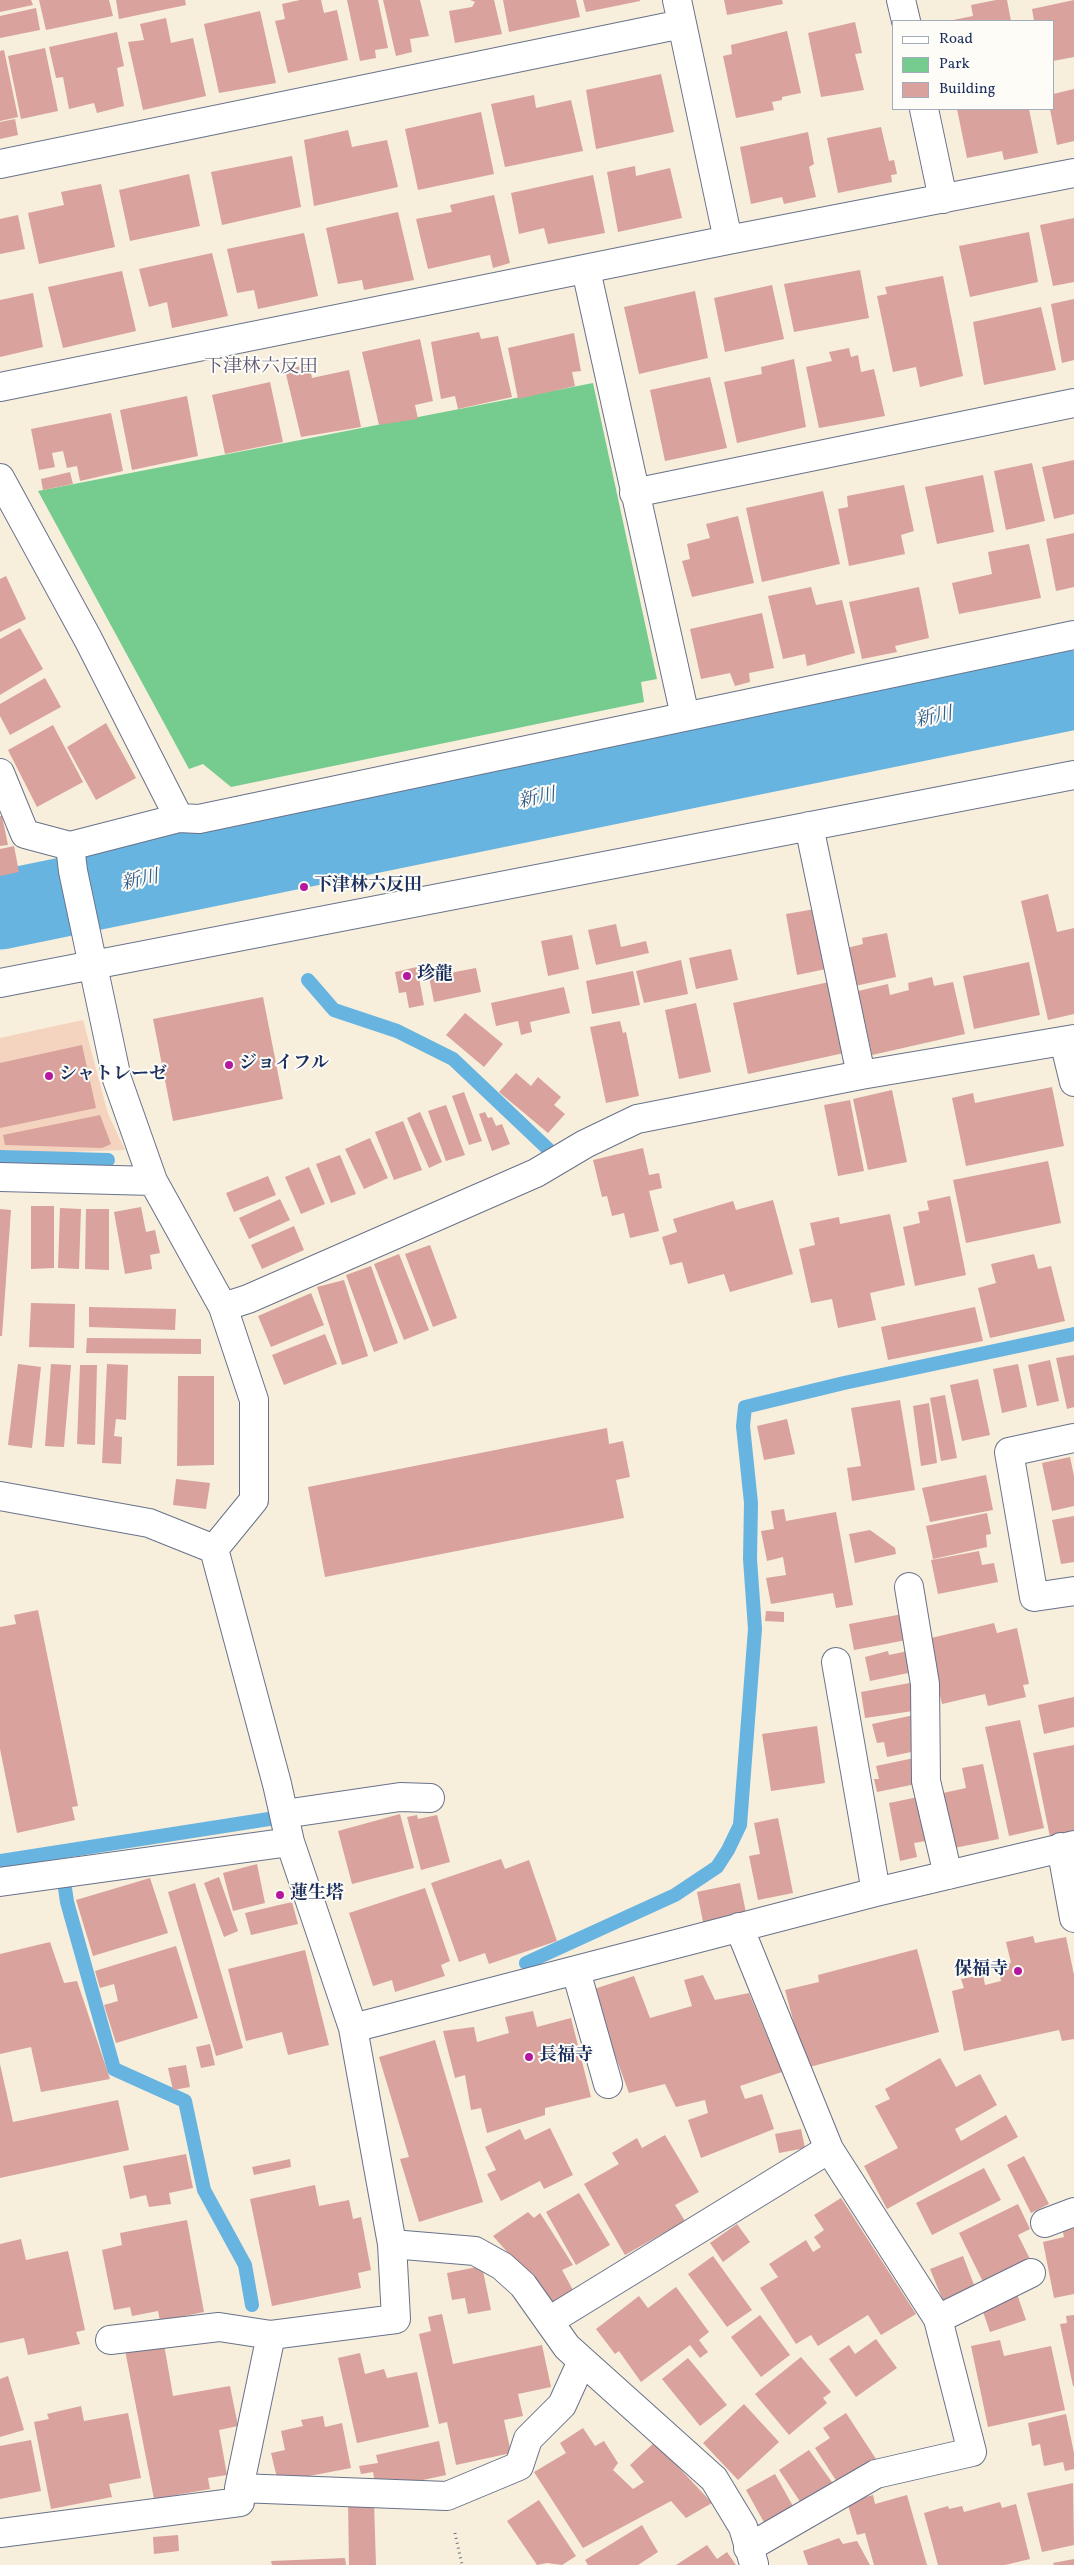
<!DOCTYPE html>
<meta charset="utf-8">
<style>
body{margin:0}
#map{position:relative;width:1074px;height:2565px;overflow:hidden;background:#f7eedc;font-family:Vollkorn,serif}
canvas{display:block}
.legend{position:absolute;left:892px;top:20px;width:162px;height:90px;box-sizing:border-box;background:#fdfcf7;border:1px solid #a3aaba;margin:0;padding:6px 9px;list-style:none;font-size:15px;color:#1b2f5e}
.legend li{display:flex;align-items:center;gap:10px;height:25px}
.legend b{width:25px;border:1px solid #a3aaba}
</style>
<div id="map">
<canvas width="1074" height="2565"></canvas>
<ul class="legend">
<li><b style="height:6px;background:#fff"></b>Road</li>
<li><b style="height:14px;background:#76cb8f"></b>Park</li>
<li><b style="height:14px;background:#d9a29c"></b>Building</li>
</ul>
</div>
<script>
const context = document.querySelector('canvas').getContext('2d');
context.lineJoin = 'round';
function fill(path, color) {
  context.fillStyle = color;
  context.fill(path, 'evenodd');
}
function toPath(rows) {
  const path = new Path2D();
  for (const r of rows) {
    path.moveTo(r[0], r[1]);
    for (let i = 2; i < r.length; i += 2) path.lineTo(r[i], r[i + 1]);
  }
  return path;
}
function stroke(path, color, width, dash) {
  context.strokeStyle = color;
  context.lineWidth = width;
  context.lineCap = dash ? 'butt' : 'round';
  context.setLineDash(dash || []);
  context.stroke(path);
}
function label(font, color, halo, rows, align = 'center') {
  context.font = font + ' Vollkorn,"Noto Serif JP",serif';
  context.lineWidth = 4;
  context.setLineDash([]);
  context.textBaseline = 'middle';
  context.strokeStyle = halo;
  context.fillStyle = color;
  for (const [text, x, y, turn = 0] of rows) {
    context.save();
    context.translate(x, y);
    context.rotate((+turn || 0) * Math.PI / 180);
    context.textAlign = isNaN(turn) ? turn : align;
    if (halo) context.strokeText(text, 0, 0);
    context.fillText(text, 0, 0);
    context.restore();
  }
}
const built = toPath([
 [83,1020,108,1114,125,1150,14,1154,0,1152,0,1038]
]);
const green = toPath([
 [593,383,657,679,641,682,644,702,231,787,203,764,189,769,38,491]
]);
const stream = toPath([
 [308,980,334,1010,397,1031,453,1059,548,1149],
 [0,1157,108,1160],
 [0,1861,269,1819],
 [65,1888,67,1902,114,2069,185,2101,204,2190,245,2265,252,2305],
 [526,1963,675,1895,717,1867,728,1850,740,1825,755,1629,750,1559,751,1503,743,1426,745,1407,844,1383,1074,1334]
]);
const river = toPath([
 [0,910,1074,690]
]);
const building = toPath([
 [0,0,31,0,33,5,0,12],
 [39,0,109,0,113,16,46,30],
 [116,0,185,0,186,5,119,19],
 [300,0,321,0,324,13,337,10,348,60,288,73,275,21,285,19,282,4],
 [347,0,378,0,388,48,375,50,376,58,360,61],
 [383,0,420,0,429,36,410,39,412,52,396,56],
 [470,0,494,0,502,34,455,43,449,11,472,7,475,2],
 [503,0,576,0,580,17,509,32],
 [583,0,640,0,640,1,586,12],
 [724,0,782,0,783,4,727,15],
 [996,0,1007,0,1011,21,948,21,973,16,971,5],
 [1074,0,1074,57,1053,61,1053,21,1034,21,1032,9],
 [36,8,40,30,0,38,0,16],
 [260,11,276,83,219,93,204,24],
 [166,18,171,43,193,38,206,96,143,110,128,42,144,40,140,24],
 [855,22,862,53,855,54,864,90,821,97,808,33],
 [787,31,801,93,782,97,782,100,772,102,774,110,736,118,723,56,732,54,731,45],
 [117,32,124,66,117,68,124,106,97,113,94,103,69,109,63,77,56,78,49,47],
 [45,48,58,111,21,119,8,56],
 [4,50,18,117,0,121,0,51],
 [661,74,674,132,596,149,586,90],
 [1074,89,1074,141,1057,145,1050,109,1053,109,1053,94],
 [534,95,536,108,571,100,583,151,505,167,491,104],
 [957,109,1029,109,1038,153,1004,160,1002,151,967,158],
 [481,112,494,174,418,190,405,129],
 [15,119,18,135,0,139,0,122],
 [881,127,889,161,894,160,897,174,891,175,892,182,838,193,827,138],
 [348,130,352,147,387,140,398,187,314,206,304,140],
 [808,132,814,164,809,167,816,197,784,204,782,197,751,204,740,147],
 [292,156,301,207,222,225,211,172],
 [635,166,636,176,670,168,682,218,618,232,607,172],
 [189,174,200,226,130,241,119,190],
 [593,175,605,233,548,244,544,228,519,234,511,193],
 [101,184,115,247,39,264,28,213,64,205,61,192],
 [494,195,510,263,493,268,490,255,428,269,416,219,452,212,450,205],
 [398,212,414,280,364,290,362,280,338,284,326,228],
 [18,215,25,249,0,254,0,219],
 [1074,218,1074,282,1053,286,1040,225],
 [1029,232,1038,282,970,297,959,246],
 [304,233,318,296,258,309,254,290,237,293,227,249],
 [212,253,228,316,172,328,167,302,149,307,139,269],
 [860,270,869,318,794,332,784,284],
 [122,271,136,331,63,348,48,287],
 [943,276,963,376,920,387,916,367,893,372,877,296,887,294,885,287],
 [772,285,784,339,725,352,714,298],
 [695,291,708,358,639,374,624,307],
 [33,293,43,347,0,357,0,300],
 [1074,299,1074,360,1062,363,1051,304],
 [1041,307,1056,370,984,385,973,322],
 [479,332,481,339,498,336,512,397,458,409,455,396,441,399,431,342],
 [574,333,581,371,572,372,575,386,518,399,508,348],
 [420,339,433,401,415,405,418,419,379,425,362,352],
 [849,348,851,357,858,355,861,372,874,369,885,416,819,428,806,367,832,361,829,352],
 [794,359,806,427,737,443,724,382,762,374,761,367],
 [309,364,312,378,349,370,361,427,301,437,285,370],
 [710,377,727,448,665,461,650,390],
 [270,382,283,442,225,454,212,395],
 [187,396,198,456,132,470,120,410],
 [111,413,123,471,80,481,77,466,67,468,63,451,52,453,55,467,39,470,31,429],
 [1074,460,1074,514,1054,519,1042,467],
 [1032,463,1045,521,1006,530,994,471],
 [70,472,73,484,43,490,41,479],
 [983,475,994,532,937,544,925,487],
 [904,485,914,531,901,535,905,554,849,566,838,509,848,507,847,496],
 [823,491,840,564,762,582,746,508],
 [738,516,754,583,692,597,682,561,690,559,687,544,710,538,706,524],
 [1074,533,1074,587,1056,591,1046,539],
 [1029,544,1041,598,959,614,952,583,992,574,988,552],
 [6,576,26,619,0,632,0,579],
 [811,587,816,605,842,600,855,653,807,666,805,654,783,659,768,596],
 [919,587,929,638,895,646,897,652,862,659,849,602],
 [762,613,774,668,749,673,750,682,735,686,730,673,701,679,690,629],
 [20,628,43,669,0,695,0,639],
 [45,678,61,707,10,735,0,716,0,704],
 [106,723,136,778,96,800,67,747],
 [53,725,83,782,37,807,8,750],
 [0,816,2,816,8,845,0,846],
 [14,846,19,872,0,876,0,849],
 [1048,894,1057,932,1074,928,1074,1014,1048,1020,1021,901],
 [815,909,826,969,797,975,786,914],
 [616,924,621,947,646,941,649,953,596,965,588,930],
 [887,933,896,977,855,986,847,948,863,944,862,938],
 [572,935,579,969,548,976,541,941],
 [731,949,738,980,696,989,689,958],
 [681,960,688,994,644,1003,636,971],
 [1029,962,1040,1015,974,1029,963,976],
 [417,967,424,1005,409,1008,406,992,399,993,395,972],
 [476,968,481,992,434,1002,429,977],
 [633,971,640,1005,592,1014,586,981],
 [932,977,934,986,953,982,965,1034,872,1055,858,991,888,984,890,995,909,990,908,983],
 [829,982,844,1053,748,1074,733,1003],
 [564,987,570,1013,530,1022,532,1032,521,1035,518,1021,496,1026,491,1003],
 [263,997,283,1099,173,1121,153,1019],
 [696,1003,711,1072,679,1079,665,1010],
 [465,1013,503,1044,484,1067,446,1035],
 [620,1021,623,1033,626,1032,639,1096,606,1103,590,1027],
 [82,1045,96,1108,0,1128,0,1063],
 [516,1073,531,1086,538,1077,561,1097,554,1105,565,1114,548,1133,499,1092],
 [1052,1087,1064,1146,966,1166,952,1098,973,1093,975,1103],
 [892,1090,907,1162,868,1170,853,1099],
 [464,1092,482,1141,469,1145,452,1096],
 [850,1100,864,1171,838,1176,824,1105],
 [446,1105,465,1155,446,1161,428,1111],
 [420,1112,442,1162,429,1168,407,1118],
 [485,1112,488,1118,492,1117,496,1126,502,1124,510,1144,492,1151,479,1114],
 [100,1115,111,1144,102,1148,5,1145,3,1135],
 [403,1121,422,1170,394,1180,375,1132],
 [370,1138,388,1178,364,1189,345,1149],
 [643,1148,649,1175,659,1173,662,1188,649,1191,659,1231,630,1238,624,1213,612,1216,607,1196,602,1197,593,1160],
 [340,1155,356,1194,331,1203,316,1164],
 [1048,1161,1061,1223,966,1243,953,1180],
 [309,1167,325,1204,301,1214,285,1177],
 [268,1176,276,1195,234,1212,226,1193],
 [950,1196,966,1275,915,1286,903,1227,920,1223,918,1212,929,1210,927,1201],
 [280,1199,290,1220,249,1239,239,1218],
 [773,1200,793,1274,730,1292,724,1274,688,1284,682,1262,670,1265,662,1237,677,1232,673,1219,733,1201,736,1210],
 [31,1206,54,1206,54,1268,31,1269],
 [141,1207,146,1232,155,1230,160,1253,150,1255,152,1269,125,1274,114,1212],
 [60,1208,81,1209,79,1269,58,1268],
 [0,1209,11,1210,2,1336,0,1336],
 [86,1209,109,1209,109,1270,85,1269],
 [890,1214,905,1285,870,1293,876,1320,838,1328,832,1299,811,1303,799,1249,815,1245,810,1223,839,1217,840,1224],
 [294,1226,304,1250,262,1269,251,1245],
 [430,1245,457,1318,433,1327,405,1254],
 [399,1254,429,1330,404,1340,374,1264],
 [1034,1254,1038,1269,1051,1266,1065,1321,990,1338,978,1288,996,1283,991,1264],
 [371,1266,398,1343,374,1352,346,1275],
 [344,1280,368,1356,342,1365,317,1287],
 [311,1293,324,1325,271,1347,258,1316],
 [31,1303,75,1304,74,1348,29,1347],
 [89,1307,176,1309,175,1330,89,1327],
 [975,1307,983,1341,888,1360,881,1327],
 [325,1334,337,1364,284,1385,272,1355],
 [87,1338,201,1339,201,1354,86,1353],
 [1074,1355,1074,1407,1067,1409,1056,1358],
 [1050,1360,1059,1401,1037,1406,1028,1365],
 [18,1364,41,1367,32,1448,8,1445],
 [51,1364,71,1365,64,1447,45,1446],
 [107,1364,128,1365,126,1420,116,1419,114,1436,122,1437,121,1464,102,1463],
 [1018,1364,1027,1407,1002,1413,993,1369],
 [80,1365,97,1365,95,1445,77,1444],
 [178,1376,214,1376,214,1465,177,1466],
 [978,1379,990,1435,962,1441,950,1385],
 [945,1395,957,1458,941,1461,930,1398],
 [900,1400,915,1490,852,1501,847,1468,861,1466,851,1408],
 [929,1403,937,1463,921,1466,913,1406],
 [787,1419,795,1454,764,1460,757,1426],
 [607,1428,609,1444,623,1441,630,1477,616,1480,624,1518,325,1577,308,1487],
 [1070,1457,1074,1476,1074,1506,1052,1511,1042,1463],
 [986,1475,993,1510,930,1522,922,1488],
 [176,1479,210,1483,206,1509,173,1505],
 [784,1509,786,1521,836,1512,853,1605,836,1608,833,1593,771,1604,766,1578,786,1575,783,1557,767,1561,761,1531,774,1529,771,1511],
 [987,1513,991,1534,986,1535,987,1547,933,1559,926,1526],
 [1074,1516,1074,1562,1061,1564,1052,1520],
 [870,1530,895,1548,896,1554,855,1563,849,1534],
 [979,1551,982,1565,994,1563,998,1582,938,1594,931,1560],
 [38,1610,78,1806,72,1807,75,1820,17,1833,0,1749,0,1627,16,1624,14,1615],
 [766,1611,784,1612,784,1622,765,1621],
 [908,1613,912,1639,854,1650,849,1624],
 [994,1623,997,1633,1017,1628,1029,1684,1023,1685,1026,1697,988,1706,985,1694,942,1704,927,1639],
 [888,1651,889,1655,908,1651,913,1672,870,1681,865,1657],
 [915,1682,920,1710,865,1718,861,1692],
 [1074,1697,1074,1727,1044,1734,1038,1705],
 [914,1715,921,1750,887,1757,884,1742,877,1743,872,1724],
 [1020,1720,1044,1828,1009,1836,985,1727],
 [817,1726,825,1783,771,1791,762,1734],
 [1074,1745,1074,1833,1050,1837,1033,1753],
 [919,1757,916,1784,877,1792,874,1779,879,1779,876,1766],
 [983,1764,999,1839,954,1848,943,1793,966,1788,962,1768],
 [923,1796,932,1840,914,1843,917,1857,900,1861,889,1803],
 [400,1814,414,1868,352,1884,338,1831],
 [417,1815,418,1819,437,1815,450,1862,421,1870,407,1817],
 [778,1818,793,1893,758,1900,749,1856,760,1854,754,1823],
 [501,1859,505,1869,529,1860,557,1941,489,1964,485,1953,459,1962,431,1883],
 [257,1864,265,1903,233,1911,223,1873],
 [219,1877,238,1931,224,1937,204,1883],
 [150,1878,168,1933,93,1956,76,1900],
 [195,1883,243,2048,216,2056,168,1892],
 [740,1883,746,1913,703,1922,697,1892],
 [425,1888,450,1961,441,1965,445,1976,395,1992,392,1980,373,1986,349,1913],
 [292,1902,298,1924,251,1935,245,1913],
 [1033,1936,1035,1943,1066,1937,1074,1975,1074,2039,1062,2041,1059,2030,964,2051,952,1991,964,1988,961,1979,983,1975,985,1985,1001,1981,997,1965,1011,1963,1006,1942],
 [50,1942,64,1983,77,1981,110,2079,41,2092,31,2047,0,2054,0,1954],
 [176,1946,198,2018,116,2043,104,2005,118,2001,114,1984,100,1988,95,1971],
 [917,1949,939,2032,806,2068,785,1990,819,1982,818,1975],
 [305,1950,329,2045,288,2055,282,2032,246,2041,228,1969],
 [703,1975,715,2000,749,1993,782,2072,740,2086,745,2099,762,2094,774,2129,701,2158,688,2120,708,2113,705,2100,676,2107,665,2084,629,2093,591,1990,634,1976,650,2018,692,2006,684,1980],
 [533,2011,537,2027,571,2018,591,2097,545,2108,545,2115,487,2133,481,2108,471,2110,465,2075,455,2078,443,2031,474,2027,477,2042,509,2033,505,2017],
 [435,2040,483,2202,419,2222,400,2159,409,2157,379,2057],
 [210,2044,215,2065,201,2068,196,2047],
 [940,2058,956,2087,980,2074,997,2105,955,2129,961,2141,1006,2115,1018,2137,887,2209,864,2166,898,2148,875,2106,890,2099,885,2089],
 [0,2064,13,2122,118,2100,129,2150,0,2178],
 [186,2065,190,2087,173,2090,168,2068],
 [550,2128,573,2175,544,2189,540,2181,501,2201,487,2174,496,2170,485,2147,520,2129,525,2140],
 [801,2129,805,2148,779,2153,775,2134],
 [665,2135,699,2192,675,2205,685,2221,625,2255,584,2184,619,2164,612,2153,637,2138,642,2148],
 [186,2154,193,2188,169,2193,171,2204,149,2207,146,2195,130,2199,123,2166],
 [1024,2156,1049,2204,1031,2213,1007,2165],
 [290,2159,291,2167,254,2175,252,2167],
 [984,2168,1001,2200,932,2235,916,2203],
 [315,2185,319,2206,349,2200,353,2219,361,2217,371,2270,358,2273,361,2288,272,2306,250,2199],
 [579,2193,610,2245,576,2265,546,2212],
 [841,2198,916,2314,881,2335,868,2315,818,2346,811,2335,796,2344,760,2288,778,2277,769,2264,806,2240,813,2252,821,2247,814,2237,824,2230,814,2215],
 [1018,2204,1030,2229,1018,2235,1031,2261,984,2284,959,2233],
 [528,2212,534,2218,540,2213,573,2265,562,2270,573,2290,552,2302,493,2236],
 [187,2220,204,2312,160,2321,158,2311,132,2316,130,2307,114,2310,102,2250,122,2245,120,2233],
 [737,2224,750,2242,723,2262,710,2243],
 [1074,2225,1074,2294,1054,2298,1043,2242,1064,2237,1062,2227],
 [21,2239,26,2260,68,2251,85,2330,76,2332,80,2344,28,2355,24,2338,0,2343,0,2244],
 [713,2256,752,2310,727,2327,688,2274],
 [963,2256,976,2290,944,2303,930,2269],
 [482,2266,491,2310,468,2314,465,2298,452,2300,447,2273],
 [676,2287,709,2332,699,2340,708,2352,700,2358,690,2345,641,2382,619,2351,615,2354,596,2329,639,2296,648,2308],
 [1017,2294,1026,2320,990,2332,981,2306],
 [442,2314,453,2364,542,2345,551,2387,518,2394,523,2416,504,2420,511,2453,456,2465,447,2422,439,2424,419,2334,431,2331,428,2317],
 [760,2315,790,2355,761,2377,731,2337],
 [1074,2315,1074,2386,1073,2386,1060,2324,1067,2323,1066,2316],
 [876,2339,897,2368,856,2397,829,2359,849,2345,855,2354],
 [1000,2340,1004,2356,1051,2346,1065,2410,988,2427,971,2346],
 [164,2344,173,2396,230,2386,238,2426,219,2430,227,2475,208,2478,210,2489,154,2499,125,2350],
 [360,2353,365,2374,384,2369,387,2378,417,2372,429,2427,357,2443,338,2358],
 [801,2357,831,2392,823,2398,827,2403,789,2435,755,2394],
 [688,2358,727,2405,700,2426,662,2379],
 [8,2376,24,2430,0,2437,0,2379],
 [744,2404,779,2442,738,2480,703,2443],
 [81,2406,84,2421,128,2413,141,2478,109,2484,112,2497,51,2509,34,2422,49,2419,47,2414],
 [846,2413,876,2459,839,2485,815,2448,830,2438,823,2428],
 [1066,2414,1074,2453,1074,2469,1065,2471,1063,2462,1044,2466,1040,2444,1032,2446,1028,2423],
 [323,2416,325,2427,342,2423,351,2468,278,2482,271,2453,285,2450,281,2431,303,2426,301,2420],
 [583,2428,595,2446,604,2441,618,2463,613,2470,633,2489,644,2482,630,2465,655,2442,712,2503,686,2518,671,2501,583,2548,534,2472,566,2453,560,2443],
 [31,2440,41,2491,0,2499,0,2446],
 [439,2441,446,2475,386,2488,375,2483,373,2472,361,2474,359,2466,378,2463,376,2455],
 [809,2450,834,2485,803,2506,779,2470],
 [775,2474,794,2508,765,2524,746,2490],
 [1073,2483,1074,2545,1042,2552,1027,2493],
 [873,2495,875,2504,907,2495,927,2565,874,2565,865,2533,857,2535,847,2502],
 [539,2500,576,2556,562,2565,547,2563,537,2565,507,2521],
 [348,2501,374,2502,376,2565,349,2565],
 [1000,2502,1002,2508,1016,2504,1030,2559,1005,2565,938,2565,924,2513,948,2506,949,2509,962,2506,964,2512],
 [642,2525,658,2552,638,2565,588,2565,585,2560],
 [178,2535,179,2551,154,2554,153,2537],
 [839,2538,843,2544,857,2541,870,2565,808,2565,803,2551],
 [707,2545,717,2559,727,2552,736,2565,676,2565],
 [345,2558,346,2565,272,2565,271,2561],
 [1074,2559,1074,2565,1054,2565,1053,2563]
]);
const path = toPath([
 [455,2533,462,2565]
]);
const minor = toPath([
 [677,0,728,240],
 [901,0,906,21],
 [924,109,943,199],
 [0,164,682,24],
 [586,270,685,716],
 [0,387,728,240,1074,173],
 [0,478,88,639,179,818],
 [634,493,1074,403],
 [0,773,25,834,70,846,179,818,199,819,1074,635],
 [809,826,861,1075],
 [70,846,73,871,117,1079,153,1181,223,1307,254,1400,254,1500,214,1549],
 [0,983,1074,775],
 [1064,1041,1074,1082],
 [0,1177,153,1181],
 [223,1307,248,1299,536,1173,585,1144,637,1119,861,1075,1074,1039],
 [1074,1438,1009,1452,1034,1597,1074,1591],
 [0,1496,149,1523,214,1549],
 [909,1587,925,1684,926,1781,948,1875],
 [836,1662,876,1892],
 [284,1814,400,1797,430,1798],
 [1061,1847,1074,1918],
 [0,1882,290,1842],
 [739,1927,829,2149,938,2319,972,2452,876,2474,748,2548],
 [576,1971,608,2084],
 [353,2028,876,1892,1074,1845],
 [1045,2223,1074,2212],
 [392,2244,475,2251,502,2266,523,2285,567,2347,714,2479,743,2527,754,2564],
 [938,2319,1031,2273],
 [549,2321,829,2149],
 [110,2340,219,2327,271,2335],
 [239,2488,447,2496,519,2466,528,2439,562,2405,582,2361],
 [0,2533,240,2502,239,2488,271,2335,396,2319,392,2244,353,2028,290,1842,277,1784,214,1549]
]);
const markers = [
 [304,887,5,"#b5179e"],
 [407,976,5,"#b5179e"],
 [229,1065,5,"#b5179e"],
 [49,1076,5,"#b5179e"],
 [280,1895,5,"#b5179e"],
 [1018,1971,5,"#b5179e"],
 [529,2057,5,"#b5179e"]
];
const poiNames = [
 ["下津林六反田",314,887],
 ["珍龍",417,976],
 ["ジョイフル",239,1065],
 ["シャトレーゼ",59,1076],
 ["蓮生塔",290,1895],
 ["保福寺",1008,1971,"right"],
 ["長福寺",539,2057]
];
const neighbourhoodNames = [
 ["下津林六反田",261,369]
];
const waterNames = [
 ["新川",934,719,-12],
 ["新川",537,800,-12],
 ["新川",140,882,-12]
];
fill(built, '#f4d3bf');
fill(green, '#76cb8f');
stroke(stream, '#67b4e0', 14);
stroke(river, '#67b4e0', 79);
fill(building, '#d9a29c');
stroke(minor, '#68728a', 30);
stroke(path, '#68728a', 3, [1, 4]);
stroke(minor, '#fff', 28);
for (const [x, y, r, color] of markers) {
  const dot = new Path2D();
  dot.arc(x, y, r, 0, 2 * Math.PI);
  context.fillStyle = color;
  context.fill(dot);
  stroke(dot, '#fdfcf7', 2);
}
label('bold 18px', '#1b2f5e', '#fdfcf7', poiNames, 'left');
label('19px', '#5e5774', '#fdfcf7', neighbourhoodNames);
label('italic 19px', '#365e8c', '#fdfcf7', waterNames);
</script>
